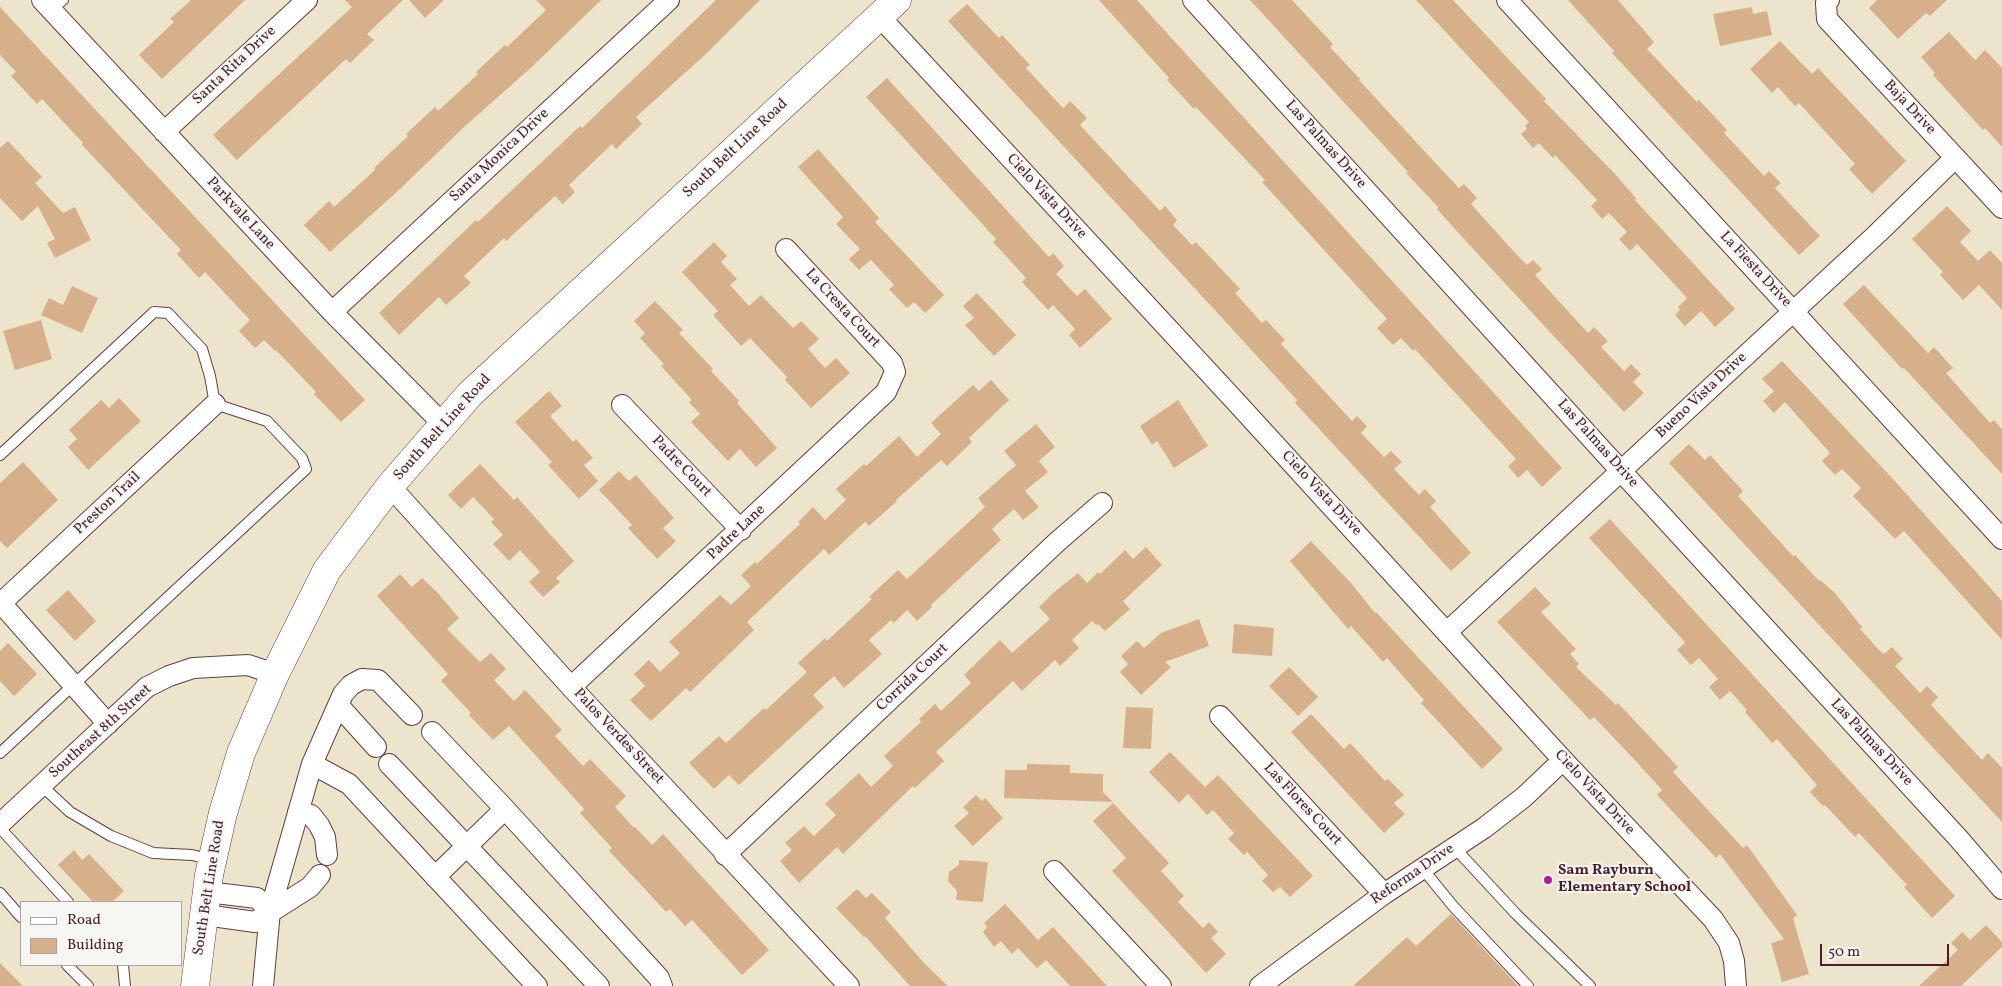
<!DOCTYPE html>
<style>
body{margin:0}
#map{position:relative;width:2002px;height:986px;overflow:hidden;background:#ede5cb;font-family:Vollkorn,serif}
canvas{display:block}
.legend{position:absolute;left:20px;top:901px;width:162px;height:65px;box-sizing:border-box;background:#f6f6f2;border:1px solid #b1a0a2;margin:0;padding:6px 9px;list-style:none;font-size:15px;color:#4a1f2b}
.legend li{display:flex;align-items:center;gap:10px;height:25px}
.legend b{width:25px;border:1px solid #b1a0a2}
.scale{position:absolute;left:1820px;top:944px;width:129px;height:22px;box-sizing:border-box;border:2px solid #4a1f2b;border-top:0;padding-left:6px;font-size:15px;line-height:18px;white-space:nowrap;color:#4a1f2b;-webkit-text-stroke:4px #f6f6f2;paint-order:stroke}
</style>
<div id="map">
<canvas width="2002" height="986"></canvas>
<ul class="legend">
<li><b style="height:6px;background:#fff"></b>Road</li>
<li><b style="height:14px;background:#d6b08b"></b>Building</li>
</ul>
<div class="scale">50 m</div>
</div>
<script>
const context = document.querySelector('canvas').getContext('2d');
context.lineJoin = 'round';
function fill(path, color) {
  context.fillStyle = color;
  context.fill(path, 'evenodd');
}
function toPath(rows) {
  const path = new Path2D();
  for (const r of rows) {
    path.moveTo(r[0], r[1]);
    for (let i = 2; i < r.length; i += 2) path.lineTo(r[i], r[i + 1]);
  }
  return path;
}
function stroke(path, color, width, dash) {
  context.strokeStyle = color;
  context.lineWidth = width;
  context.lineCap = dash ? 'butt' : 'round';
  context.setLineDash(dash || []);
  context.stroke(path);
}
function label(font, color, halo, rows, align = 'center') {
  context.font = font + ' Vollkorn,serif';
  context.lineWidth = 4;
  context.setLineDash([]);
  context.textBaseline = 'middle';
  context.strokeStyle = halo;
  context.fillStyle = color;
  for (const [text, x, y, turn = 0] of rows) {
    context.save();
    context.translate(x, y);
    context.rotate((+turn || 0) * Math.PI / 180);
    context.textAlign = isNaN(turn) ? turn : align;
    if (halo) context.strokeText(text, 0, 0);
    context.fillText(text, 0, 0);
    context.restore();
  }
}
const building = toPath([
 [191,0,245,0,162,79,139,55,174,22,170,19],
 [345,0,403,0,367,34,374,40,350,63,346,59,237,160,213,135,352,7],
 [409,0,444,0,425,18],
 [536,0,601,0,534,65,463,128,400,189,330,252,304,225,329,201,334,207,375,170,374,168,408,136,406,134,435,107,438,111,478,74,476,72,505,45,507,47,546,10],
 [716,0,760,0,706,54,636,117,642,124,616,149,612,144,569,185,575,192,563,204,555,196,506,241,504,238,464,276,471,283,446,305,439,297,399,335,379,313,476,220,478,222,580,126,582,128],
 [1099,0,1137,0,1562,468,1542,487,1527,470,1518,478,1508,466,1516,459,1415,349,1413,351,1401,338,1393,345,1377,328,1387,319,1262,182,1265,180,1196,107,1194,109,1167,80,1169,78],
 [1250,0,1292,0,1333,44,1330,47,1360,79,1359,80,1427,154,1459,188,1464,184,1477,198,1471,204,1517,255,1527,265,1533,260,1542,269,1535,275,1588,333,1594,327,1608,341,1601,347,1624,371,1631,364,1641,374,1633,382,1644,393,1624,412,1464,239,1437,209,1438,207,1406,173,1408,172],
 [1416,0,1453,0,1546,99,1544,101,1614,173,1636,198,1635,200,1735,309,1715,327,1701,311,1685,326,1675,315,1680,310,1678,307,1687,298,1637,244,1630,251,1619,239,1627,232,1609,213,1602,219,1591,206,1597,200,1555,155,1553,158,1539,143,1533,148,1521,134,1527,129,1525,126,1529,122],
 [1568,0,1618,0,1654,42,1647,49,1697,102,1699,100,1727,130,1724,133,1764,176,1769,171,1781,183,1775,188,1820,236,1799,255,1612,53,1614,51],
 [1877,0,1947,0,1930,16,1926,13,1898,39,1869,8],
 [967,4,999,38,1002,35,1030,65,1026,68,1063,108,1070,101,1087,118,1080,125,1160,211,1165,206,1177,220,1173,225,1192,245,1196,242,1240,289,1235,293,1262,323,1266,320,1285,340,1281,344,1352,421,1357,416,1367,426,1361,433,1384,457,1391,451,1402,462,1394,469,1419,495,1425,489,1436,501,1430,507,1471,553,1451,571,1295,403,1297,400,1235,332,948,21],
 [0,7,365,400,341,422,314,394,316,392,276,350,275,351,264,340,255,348,239,331,250,320,205,272,199,278,177,254,181,250,82,145,83,143,42,99,37,104,11,76,16,72,0,55],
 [1752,7,1753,14,1767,11,1772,35,1720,46,1713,14],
 [1949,32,1975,60,1985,50,2002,68,2002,147,1985,128,1983,130,1933,75,1935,73,1921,57],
 [1780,41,1812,74,1818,68,1906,161,1872,194,1849,169,1855,164,1799,103,1795,106,1778,87,1772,93,1750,69],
 [887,78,1049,257,1053,253,1064,266,1056,274,1077,296,1085,289,1112,319,1080,348,1069,335,1075,329,1053,305,1048,310,1022,282,1026,278,993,242,996,239,866,97],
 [8,141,42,177,35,183,63,213,75,207,91,240,55,258,47,243,55,239,38,206,22,221,0,198,0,148],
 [818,149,879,218,875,222,944,295,925,313,914,302,907,308,889,289,894,285,871,260,859,270,849,259,860,249,836,224,843,217,798,167],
 [1947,206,1971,231,1960,242,1978,261,1990,250,2002,263,2002,310,1979,285,1963,300,1940,275,1943,272,1912,239],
 [714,242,727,256,721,262,737,279,730,285,749,306,761,295,793,328,801,321,819,339,808,349,825,368,836,358,850,373,811,408,785,380,787,377,750,338,741,346,713,315,718,311,682,272],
 [1864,285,1928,353,1934,347,1953,368,1946,373,1990,423,1994,420,2002,429,2002,474,1904,368,1902,369,1843,304],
 [72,286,98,298,82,333,41,315,49,298,63,305],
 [977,293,1016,335,994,356,965,325,974,318,963,306],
 [655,301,683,330,679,333,713,369,711,371,739,401,737,403,777,448,756,467,740,449,728,461,691,422,700,414,689,402,692,400,661,366,664,364,640,338,645,333,634,321],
 [41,320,52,359,15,370,3,331],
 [1782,361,1893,479,2002,601,2002,640,1904,531,1895,539,1853,496,1861,488,1842,469,1835,475,1822,461,1830,453,1785,402,1774,413,1763,401,1774,391,1762,379],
 [991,380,1009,400,969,438,972,442,947,466,941,460,896,500,897,501,869,526,865,522,829,555,824,549,747,622,754,630,690,692,686,688,651,721,630,700,645,686,634,674,649,660,660,672,680,653,669,642,720,595,731,605,751,586,741,575,755,562,757,564,800,524,798,522,813,507,825,520,846,500,836,489,864,464,866,466,899,436,917,457,941,434,931,423,973,385,979,391],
 [549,391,562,406,550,416,573,442,576,439,593,458,584,465,598,481,579,499,548,465,552,462,515,422],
 [119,398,141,421,88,470,68,447,77,439,69,430,101,400,109,408],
 [1178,400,1208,446,1174,468,1157,441,1152,445,1140,426],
 [1036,424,1055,447,1039,461,1048,472,1025,491,1039,507,1023,520,1014,509,992,529,1001,540,931,605,932,607,917,621,907,610,894,623,891,620,869,640,882,654,844,688,834,676,813,695,824,707,739,785,729,775,714,789,689,763,719,736,726,743,764,708,766,710,807,672,798,663,825,638,827,641,872,599,869,597,898,570,907,579,985,507,978,498,1016,465,1004,451],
 [1689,444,1705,460,1710,455,1720,466,1743,491,1738,496,1794,557,1795,555,1819,581,1820,580,1834,592,1862,627,1860,629,1881,652,1884,654,1892,647,1903,659,1895,666,1920,693,1927,686,1938,697,1931,705,1982,760,1988,753,2002,768,2002,822,1669,463],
 [23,462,58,500,7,548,0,541,0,483],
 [480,464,514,500,517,497,574,561,556,578,560,582,543,597,529,582,540,572,520,550,509,561,493,544,503,535,491,522,494,519,473,497,461,509,448,495],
 [619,471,629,481,636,475,674,518,663,528,676,541,657,559,628,528,632,525,599,490],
 [1610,519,1955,896,1932,918,1904,887,1907,885,1859,833,1855,837,1825,805,1823,806,1810,792,1817,785,1777,739,1772,743,1745,712,1747,710,1730,691,1720,700,1709,687,1718,679,1699,658,1691,665,1677,650,1685,643,1684,641,1589,538],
 [1311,541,1351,583,1375,613,1376,612,1503,749,1482,769,1421,703,1424,700,1387,658,1383,662,1351,626,1348,629,1290,561],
 [1146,547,1162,565,1123,601,1130,609,1105,631,1098,624,1096,625,1092,621,1072,640,1079,648,1060,666,1055,660,1022,691,1013,681,936,752,944,761,915,788,913,786,843,854,837,847,799,883,780,861,792,850,785,843,804,826,814,836,836,815,825,804,859,773,871,787,893,766,884,756,921,722,919,719,935,704,941,711,971,683,964,675,1000,640,1012,653,1050,619,1039,607,1053,593,1078,573,1087,583,1098,572,1100,574,1125,550,1133,559],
 [400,574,412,587,422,578,437,592,459,618,447,629,480,662,491,653,506,669,494,680,514,701,525,690,562,730,555,736,583,766,590,759,626,796,615,807,634,828,635,827,652,845,663,834,769,950,742,975,692,920,685,926,670,909,666,912,643,887,609,851,612,848,580,813,584,809,509,726,493,740,469,715,471,713,441,681,448,674,377,596],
 [1535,587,1551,604,1541,612,1576,649,1570,654,1579,664,1576,667,1616,705,1618,703,1678,767,1673,772,1743,848,1747,845,1797,915,1793,918,1809,974,1782,982,1771,943,1784,939,1720,854,1716,858,1657,795,1662,790,1631,756,1594,717,1590,720,1497,622],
 [68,590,96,621,75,641,46,610],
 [1199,619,1209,646,1165,662,1171,667,1141,695,1120,672,1128,664,1121,656,1137,641,1144,648,1161,633],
 [1234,624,1274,628,1272,656,1232,653],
 [8,643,37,674,14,696,0,681,0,651],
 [1289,667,1318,697,1298,716,1269,686],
 [1126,707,1153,708,1151,749,1123,748],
 [1311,714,1344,749,1350,743,1385,781,1388,779,1404,795,1394,803,1405,814,1384,833,1291,732],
 [1170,752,1205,787,1218,775,1313,876,1290,897,1280,887,1273,892,1262,881,1268,875,1247,852,1244,855,1228,839,1234,833,1213,810,1207,815,1188,794,1179,803,1149,772],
 [1027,764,1070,765,1070,773,1103,774,1103,792,1113,802,1004,798,1005,770,1027,770],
 [976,795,982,801,985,798,1003,818,973,846,954,826,969,813,963,807],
 [1113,803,1169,863,1161,871,1184,896,1178,902,1203,928,1209,922,1218,932,1211,938,1226,954,1206,973,1112,871,1126,858,1093,821],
 [74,850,82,860,89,854,124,891,112,902,93,902,58,865],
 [959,860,988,862,983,902,956,900,957,891,948,881,949,872,959,865],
 [857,889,866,898,872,893,891,912,885,918,924,963,948,986,910,986,865,936,864,937,836,908],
 [1005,904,1038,940,1053,927,1107,986,1070,986,1046,960,1037,968,1018,948,1012,954,1001,941,994,947,983,932,987,927,984,923],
 [1451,914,1518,986,1353,986,1407,937,1416,946],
 [1986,925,2002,942,2002,947,1961,986,1919,986,1958,950,1951,943,1962,932,1970,940],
 [0,963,23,986,0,986]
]);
const lane = toPath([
 [51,10,63,0],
 [0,455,154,312,168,313,202,349,210,376,215,404,267,421,302,458,306,469,0,753],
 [42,786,70,812,111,836,153,853,192,855,213,860],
 [0,828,68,902],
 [1454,847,1516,914,1590,986],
 [1422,868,1453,906,1528,986],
 [0,893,21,917],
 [67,965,88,986],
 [123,965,125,986]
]);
const street = toPath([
 [42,0,332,312,443,424],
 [1193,0,1621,471,1959,839,2002,889],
 [1507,0,2002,539],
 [1829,0,1826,3,1827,19,2002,208],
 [879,16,1237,403,1563,760,1713,919,1729,943,1734,961,1736,986],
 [164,132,307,0],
 [332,312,669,0],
 [622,405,741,530],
 [390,486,571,687,849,986],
 [1,603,108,724],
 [0,604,215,404],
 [1447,632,1878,233,1955,158],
 [571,687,886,392,895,372,892,363,786,249],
 [338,705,376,747],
 [1220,716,1384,894],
 [432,732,505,809,659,978,662,986],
 [312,764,349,784,537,986],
 [389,764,599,986],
 [298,812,311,815,319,825,325,837,327,855],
 [0,824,147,687,169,676,193,668,248,665,275,674],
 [725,855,1057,542,1102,503],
 [1054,871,1161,986],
 [435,877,505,809],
 [207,892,257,898,270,911],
 [205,915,255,922,310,887,320,875],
 [263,986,270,911,312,764,343,694,351,685,362,679,378,680,412,715],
 [1260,986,1384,894,1484,828,1524,797,1563,760]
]);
const primary = toPath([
 [195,986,209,875,223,813,241,753,275,674,327,570,390,486,470,394,897,0]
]);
const markers = [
 [1548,880,5,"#b5179e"]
];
const streetNames = [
 ["Santa Rita Drive",235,66,-43],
 ["Baja Drive",1909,108,47],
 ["Las Palmas Drive",1325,145,48],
 ["South Belt Line Road",736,149,-43],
 ["Santa Monica Drive",500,156,-43],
 ["Cielo Vista Drive",1046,197,47],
 ["Parkvale Lane",240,214,47],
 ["La Fiesta Drive",1755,270,47],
 ["La Cresta Court",842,309,47],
 ["Bueno Vista Drive",1702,396,-43],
 ["South Belt Line Road",443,428,-48],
 ["Las Palmas Drive",1597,444,48],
 ["Padre Court",681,467,46],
 ["Cielo Vista Drive",1321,494,47],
 ["Preston Trail",108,504,-43],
 ["Padre Lane",737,533,-43],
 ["Corrida Court",913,678,-43],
 ["Southeast 8th Street",101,732,-42],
 ["Palos Verdes Street",618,737,47],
 ["Las Palmas Drive",1871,743,47],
 ["Cielo Vista Drive",1594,793,47],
 ["Las Flores Court",1302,805,47],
 ["Reforma Drive",1413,875,-34],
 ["South Belt Line Road",210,888,-81]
];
const poiNames = [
 ["Sam Rayburn",1558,871],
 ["Elementary School",1558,888]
];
fill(building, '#d6b08b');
stroke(lane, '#623d43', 12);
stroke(street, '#623d43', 22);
stroke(primary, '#623d43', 29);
stroke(lane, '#fff', 10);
stroke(street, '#fff', 20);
stroke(primary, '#fff', 28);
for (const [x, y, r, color] of markers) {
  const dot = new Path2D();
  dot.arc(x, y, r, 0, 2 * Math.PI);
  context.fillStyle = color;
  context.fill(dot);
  stroke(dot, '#f6f6f2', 2);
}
label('15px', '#4a1f2b', '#f6f6f2', streetNames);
label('bold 15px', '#4a1f2b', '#f6f6f2', poiNames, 'left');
</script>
